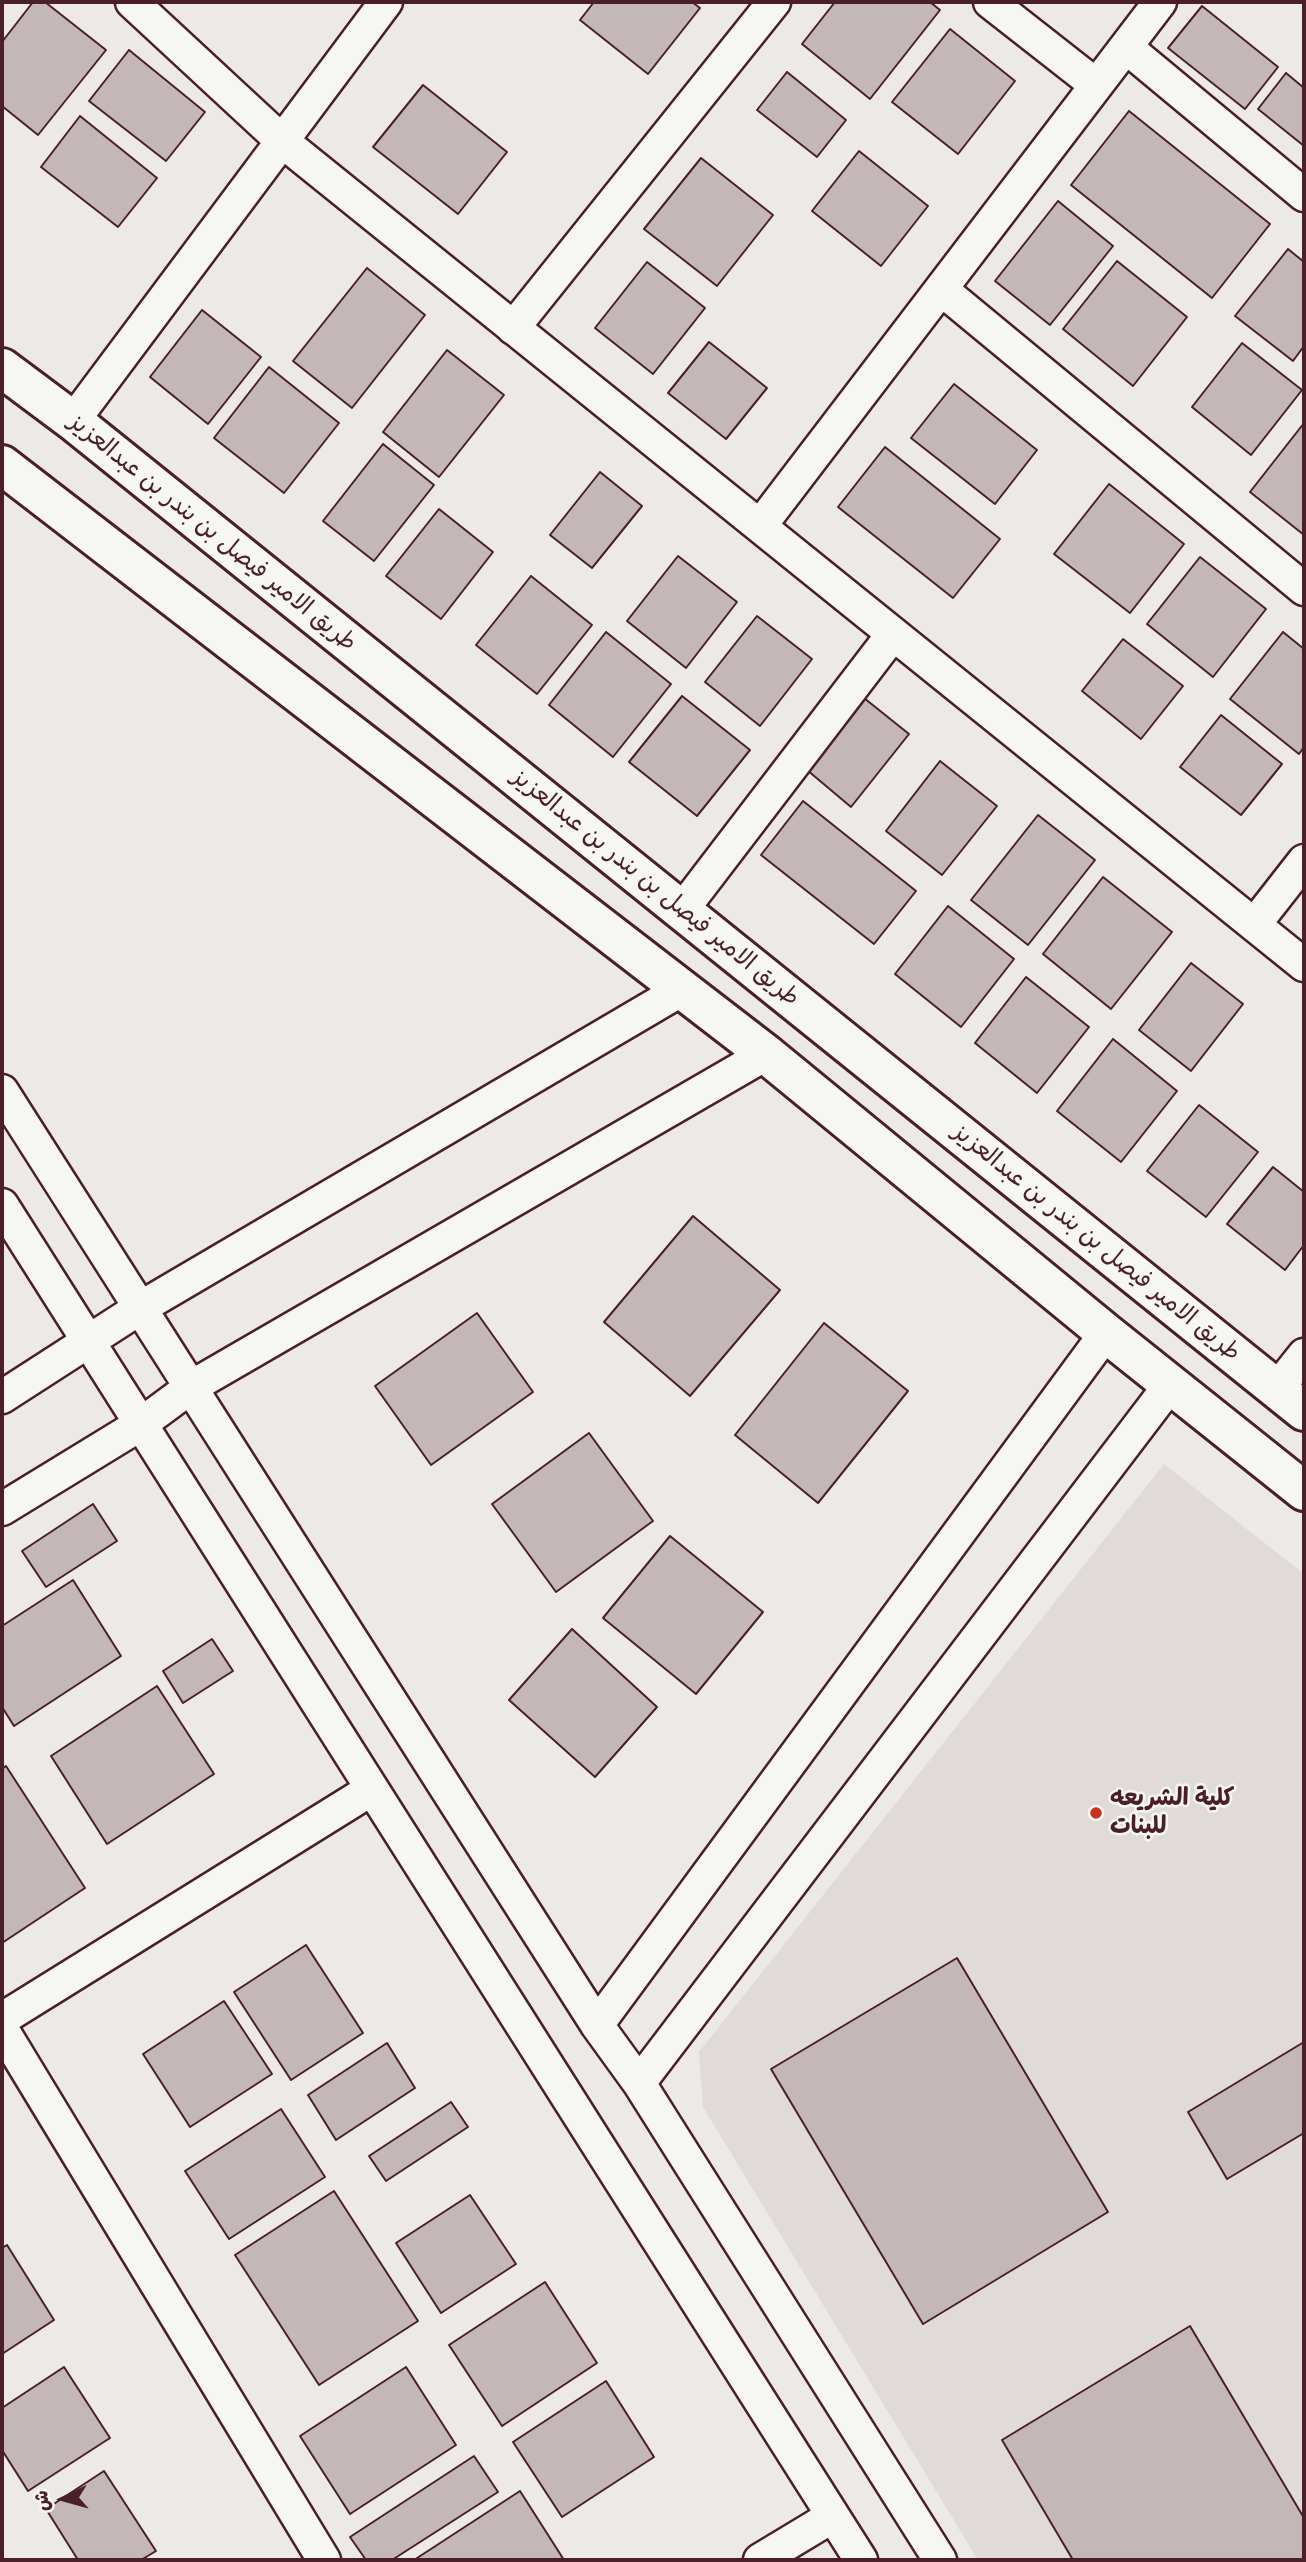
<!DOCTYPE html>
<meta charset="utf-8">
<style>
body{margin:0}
#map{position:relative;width:1306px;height:2562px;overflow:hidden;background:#ece9e6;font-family:Sriracha,"Playpen Sans Arabic",sans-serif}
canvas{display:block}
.frame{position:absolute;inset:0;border:4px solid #4a1f2b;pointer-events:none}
.north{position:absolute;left:28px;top:2464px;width:70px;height:70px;-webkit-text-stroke:5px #f6f6f2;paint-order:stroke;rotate:265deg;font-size:19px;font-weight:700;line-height:28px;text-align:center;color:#4a1f2b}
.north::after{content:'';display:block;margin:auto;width:24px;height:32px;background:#4a1f2b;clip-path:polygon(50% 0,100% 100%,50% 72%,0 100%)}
</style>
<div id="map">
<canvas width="1306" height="2562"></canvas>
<div class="frame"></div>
<div class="north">ش</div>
</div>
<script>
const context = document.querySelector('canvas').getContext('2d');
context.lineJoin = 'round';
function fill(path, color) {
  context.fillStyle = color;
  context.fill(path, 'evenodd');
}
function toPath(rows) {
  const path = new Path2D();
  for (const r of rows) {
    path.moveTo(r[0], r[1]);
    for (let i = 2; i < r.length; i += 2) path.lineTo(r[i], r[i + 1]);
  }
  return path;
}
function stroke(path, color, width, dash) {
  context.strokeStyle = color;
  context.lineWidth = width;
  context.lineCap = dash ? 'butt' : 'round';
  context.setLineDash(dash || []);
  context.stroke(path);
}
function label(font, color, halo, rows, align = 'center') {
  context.font = font + ' Sriracha,"Playpen Sans Arabic",sans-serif';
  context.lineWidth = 5;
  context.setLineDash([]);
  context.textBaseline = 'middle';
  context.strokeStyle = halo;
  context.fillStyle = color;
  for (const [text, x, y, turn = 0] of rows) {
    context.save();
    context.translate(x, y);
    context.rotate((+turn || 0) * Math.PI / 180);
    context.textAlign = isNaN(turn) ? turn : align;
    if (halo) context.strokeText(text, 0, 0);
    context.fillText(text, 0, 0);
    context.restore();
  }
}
const built = toPath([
 [1164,1464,1304,1574,1304,2560,978,2560,703,2107,699,2052]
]);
const building = toPath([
 [33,2,45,2,106,50,38,135,2,106,2,42,33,2],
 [594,2,692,2,700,8,648,74,580,20,594,2],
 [835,2,930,2,940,10,870,99,802,44,835,2],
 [1202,6,1278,67,1245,109,1168,48,1202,6],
 [950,29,1015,81,958,154,892,102,950,29],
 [129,50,205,112,166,161,89,101,129,50],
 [787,72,846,120,817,157,757,110,787,72],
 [1286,73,1304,88,1304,146,1258,109,1286,73],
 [423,85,507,152,458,214,373,147,423,85],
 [1129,111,1270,224,1212,298,1071,185,1129,111],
 [80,116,157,178,118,227,41,167,80,116],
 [859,151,928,206,881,266,812,211,859,151],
 [701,158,773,215,717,286,644,229,701,158],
 [1058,201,1113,246,1050,325,995,281,1058,201],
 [1288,249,1304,262,1304,346,1293,361,1235,316,1288,249],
 [1117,261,1187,317,1133,386,1063,329,1117,261],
 [647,262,705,308,653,374,595,328,647,262],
 [367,268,425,315,352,408,293,361,367,268],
 [202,310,261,357,208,424,150,377,202,310],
 [709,342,767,388,726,439,668,393,709,342],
 [1242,343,1302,390,1251,455,1192,407,1242,343],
 [447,350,504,395,439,477,383,432,447,350],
 [269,367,339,423,284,493,214,438,269,367],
 [954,384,1037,450,995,504,911,438,954,384],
 [1304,423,1304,535,1250,492,1304,423],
 [383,444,434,485,374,561,323,521,383,444],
 [885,447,1000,539,953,598,838,507,885,447],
 [600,472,642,506,592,568,550,535,600,472],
 [1109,484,1184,544,1130,613,1054,554,1109,484],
 [439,509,493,552,441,619,386,576,439,509],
 [678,556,737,602,686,668,627,621,678,556],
 [1200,557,1266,609,1213,677,1147,624,1200,557],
 [531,576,592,625,537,694,476,645,531,576],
 [757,616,812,659,760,726,705,682,757,616],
 [606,632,671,684,613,757,549,705,606,632],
 [1283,632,1304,649,1304,747,1299,754,1230,699,1283,632],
 [1123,639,1183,686,1141,739,1082,691,1123,639],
 [682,696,750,750,697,816,629,762,682,696],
 [864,698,909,734,851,807,807,770,864,698],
 [1221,715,1282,764,1241,815,1180,767,1221,715],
 [940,761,997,806,942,875,886,831,940,761],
 [803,801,916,891,874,944,761,855,803,801],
 [1038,815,1095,860,1028,945,971,900,1038,815],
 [1103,877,1172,932,1111,1009,1043,954,1103,877],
 [948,906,1014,959,961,1027,895,974,948,906],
 [1191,963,1243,1004,1191,1071,1139,1030,1191,963],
 [1026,977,1089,1027,1037,1093,975,1043,1026,977],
 [1113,1039,1177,1091,1121,1162,1057,1111,1113,1039],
 [1199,1105,1258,1152,1206,1217,1147,1171,1199,1105],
 [1273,1167,1304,1192,1304,1245,1285,1270,1227,1224,1273,1167],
 [693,1216,780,1290,690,1396,604,1322,693,1216],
 [477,1313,533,1392,431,1465,375,1386,477,1313],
 [824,1323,908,1391,818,1503,735,1435,824,1323],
 [589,1433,653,1521,556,1592,492,1504,589,1433],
 [93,1504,117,1541,46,1587,22,1551,93,1504],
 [670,1536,763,1612,696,1694,603,1618,670,1536],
 [73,1580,121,1656,14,1726,2,1707,2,1626,73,1580],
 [572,1629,657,1707,595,1777,509,1700,572,1629],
 [212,1639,233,1671,183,1703,163,1671,212,1639],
 [157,1686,214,1774,107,1844,51,1756,157,1686],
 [6,1766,85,1888,2,1943,2,1769,6,1766],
 [306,1945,363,2033,291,2080,234,1992,306,1945],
 [957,1958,1108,2212,923,2324,771,2069,957,1958],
 [224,2001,272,2074,190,2127,143,2054,224,2001],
 [1304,2042,1304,2133,1227,2179,1188,2112,1304,2042],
 [387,2043,415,2088,336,2140,308,2095,387,2043],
 [451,2102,468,2127,386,2181,369,2156,451,2102],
 [281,2109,325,2177,229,2239,185,2171,281,2109],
 [334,2191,418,2321,319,2385,235,2255,334,2191],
 [470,2195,516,2264,441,2313,396,2243,470,2195],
 [7,2245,54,2320,2,2354,2,2248,7,2245],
 [545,2282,597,2363,502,2426,449,2345,545,2282],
 [1190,2326,1304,2518,1304,2560,1073,2560,1002,2440,1190,2326],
 [64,2367,110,2438,28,2491,2,2450,2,2408,64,2367],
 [406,2367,456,2445,350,2514,300,2436,406,2367],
 [606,2381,654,2457,562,2517,513,2442,606,2381],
 [474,2456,498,2492,392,2560,366,2560,350,2537,474,2456],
 [104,2471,156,2551,141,2560,78,2560,46,2509,104,2471],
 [520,2491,564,2560,414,2560,520,2491]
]);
const minor = toPath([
 [132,2,282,141,1304,965],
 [990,2,1096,85],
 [1126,47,1304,195],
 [941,289,1304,589],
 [513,328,774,2],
 [73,421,386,2],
 [760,526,1160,2],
 [682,910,893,634],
 [1254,925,1304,861],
 [2,1091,597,2025,639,2083,940,2560],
 [2,1205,861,2560],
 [1277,1389,1304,1355],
 [2,1397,140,1308,681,990],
 [2,1509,141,1424,191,1387,766,1054],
 [2,2019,372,1789],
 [597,2025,1106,1333],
 [2,2029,324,2560],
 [639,2083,1170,1385],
 [760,2560,833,2516]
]);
const tertiary = toPath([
 [2,368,73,421,1304,1411],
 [2,465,766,1054,1106,1333,1304,1491]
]);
const markers = [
 [1096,1813,7,"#c8321e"]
];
const streetNames = [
 ["طريق الامير فيصل بن بندر بن عبدالعزيز",212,533,39],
 ["طريق الامير فيصل بن بندر بن عبدالعزيز",655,888,39],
 ["طريق الامير فيصل بن بندر بن عبدالعزيز",1096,1243,39]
];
const poiNames = [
 ["كلية الشريعه",1110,1799],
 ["للبنات",1110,1827]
];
fill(built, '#e0dad8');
fill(building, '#c4b7b7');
stroke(building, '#4a1f2b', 2);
stroke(minor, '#4a1f2b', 37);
stroke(tertiary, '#4a1f2b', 44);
stroke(minor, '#f6f6f2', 32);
stroke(tertiary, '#f6f6f2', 38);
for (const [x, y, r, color] of markers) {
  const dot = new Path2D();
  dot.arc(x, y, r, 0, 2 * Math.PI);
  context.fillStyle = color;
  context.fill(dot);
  stroke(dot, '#f6f6f2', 2.5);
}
label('24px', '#4a1f2b', '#f6f6f2', streetNames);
label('bold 24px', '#4a1f2b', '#f6f6f2', poiNames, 'left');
</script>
